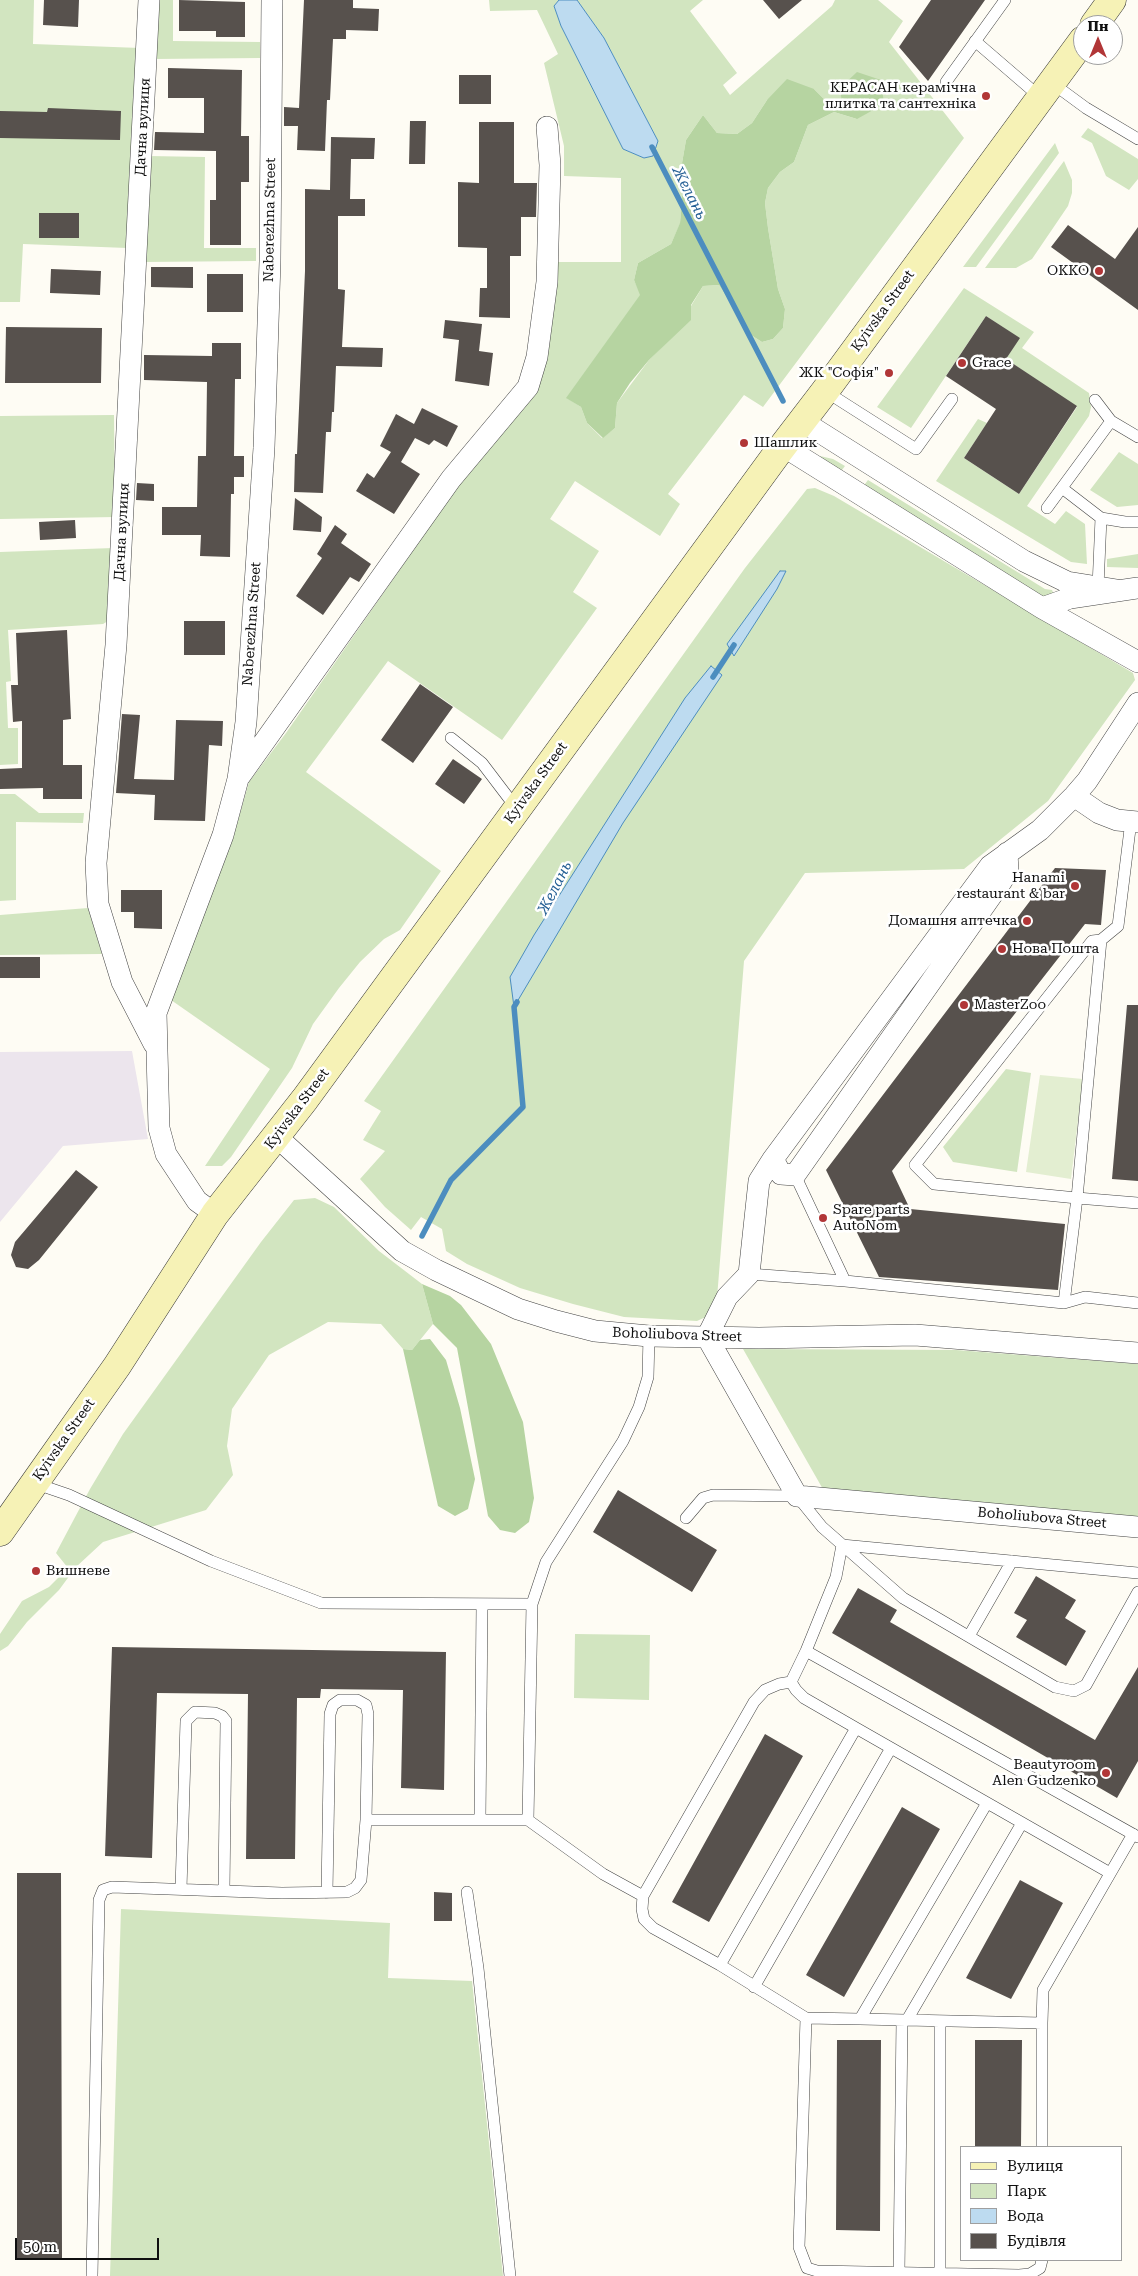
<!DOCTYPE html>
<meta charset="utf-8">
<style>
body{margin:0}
#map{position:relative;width:1138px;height:2276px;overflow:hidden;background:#fefcf4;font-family:"Roboto Serif",serif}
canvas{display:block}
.legend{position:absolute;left:960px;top:2146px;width:162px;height:115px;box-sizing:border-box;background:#fff;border:1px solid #9f9f9f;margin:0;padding:6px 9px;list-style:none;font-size:15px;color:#101010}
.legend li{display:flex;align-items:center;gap:10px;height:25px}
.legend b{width:25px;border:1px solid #9f9f9f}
.north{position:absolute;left:1073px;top:15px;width:50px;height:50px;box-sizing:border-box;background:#fff;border:1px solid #9f9f9f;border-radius:50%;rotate:0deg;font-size:14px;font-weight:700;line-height:20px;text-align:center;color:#101010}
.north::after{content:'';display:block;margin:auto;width:18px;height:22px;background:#b13637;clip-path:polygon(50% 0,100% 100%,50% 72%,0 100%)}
.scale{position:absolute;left:15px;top:2238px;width:144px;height:22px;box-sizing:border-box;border:2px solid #101010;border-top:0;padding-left:6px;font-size:15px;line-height:18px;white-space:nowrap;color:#101010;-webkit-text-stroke:4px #fff;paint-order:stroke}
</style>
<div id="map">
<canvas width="1138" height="2276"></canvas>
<ul class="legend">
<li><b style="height:6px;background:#f6f2b6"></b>Вулиця</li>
<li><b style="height:14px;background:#d2e5c0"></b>Парк</li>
<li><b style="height:14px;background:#bddbf0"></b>Вода</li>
<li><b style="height:14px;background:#57514d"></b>Будівля</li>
</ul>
<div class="north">Пн</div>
<div class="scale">50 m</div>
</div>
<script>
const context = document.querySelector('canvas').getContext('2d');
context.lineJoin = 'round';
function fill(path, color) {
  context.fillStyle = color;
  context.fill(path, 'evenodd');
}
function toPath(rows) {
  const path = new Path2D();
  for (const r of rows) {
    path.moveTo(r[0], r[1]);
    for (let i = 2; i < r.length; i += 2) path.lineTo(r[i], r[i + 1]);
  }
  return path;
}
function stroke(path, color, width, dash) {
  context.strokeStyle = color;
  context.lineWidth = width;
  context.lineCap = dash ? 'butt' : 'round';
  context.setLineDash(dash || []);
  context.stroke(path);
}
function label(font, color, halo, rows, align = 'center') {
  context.font = font + ' "Roboto Serif",serif';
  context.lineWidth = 5;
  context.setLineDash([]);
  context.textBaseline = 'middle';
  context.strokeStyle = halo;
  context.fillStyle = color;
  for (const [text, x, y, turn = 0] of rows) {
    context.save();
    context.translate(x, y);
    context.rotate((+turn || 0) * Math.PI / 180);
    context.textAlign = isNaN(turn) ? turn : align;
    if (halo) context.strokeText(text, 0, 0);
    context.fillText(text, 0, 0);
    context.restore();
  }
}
const industrial = toPath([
 [132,1051,148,1139,63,1146,0,1222,0,1052]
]);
const green = toPath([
 [0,0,34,0,33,44,140,48,127,248,23,244,20,302,0,302],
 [159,0,173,0,173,41,260,42,260,58,155,59],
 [489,0,559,0,554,6,561,26,623,149,644,158,658,141,604,38,577,0,703,0,690,11,737,73,723,85,730,95,832,6,835,0,878,0,903,21,889,42,964,138,763,407,744,395,668,494,680,504,660,536,575,481,550,519,599,551,573,592,597,608,502,740,388,661,306,772,441,871,400,930,384,939,360,962,339,988,313,1024,292,1068,231,1157,222,1166,205,1166,270,1069,171,1000,232,841,249,782,286,733,458,486,538,381,549,347,557,262,621,262,621,178,564,176,564,146,544,63,558,54,537,10,490,11],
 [814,89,827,102,842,104,857,119,834,112,808,125,794,162,780,172,768,188,765,203,768,228,778,289,785,309,783,328,773,339,762,342,751,335,719,285,703,286,673,336,649,360,617,403,615,428,602,438,587,423,581,407,567,398,641,295,634,280,638,263,671,244,680,224,682,201,681,169,686,140,703,115,717,133,737,134,752,123,767,100],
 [1088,128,1138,159,1138,179,1129,190,1106,176,1092,143,1081,137],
 [1055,143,1059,153,976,267,963,267],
 [149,156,205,157,204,248,256,248,256,261,143,262],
 [1064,161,1072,180,1072,193,1068,206,1032,259,1016,268,985,268],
 [964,288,1034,332,1022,348,1089,393,1091,407,1089,416,1027,506,1055,524,1066,511,1085,524,1087,564,1071,562,936,481,978,419,987,423,964,458,1019,494,1077,407,1006,359,1019,338,986,316,911,428,877,407],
 [114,415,115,517,0,519,0,416],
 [1119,452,1138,464,1138,505,1117,507,1090,490],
 [820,456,833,459,845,466,839,474,828,467],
 [868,480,1045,589,1052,590,1054,595,1048,599,1039,595,862,488],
 [815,488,834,496,1133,673,1135,680,1048,801,964,869,805,873,744,961,717,1298,710,1315,697,1321,624,1317,573,1304,520,1288,467,1264,446,1251,442,1229,421,1217,411,1230,385,1207,360,1179,385,1151,363,1140,381,1111,364,1101,745,568,807,489],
 [113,548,108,621,103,624,8,630,11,681,6,682,8,728,18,728,18,764,0,765,0,552],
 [1138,554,1138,568,1107,567,1107,559],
 [0,794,15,794,39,813,84,813,83,823,16,822,16,900,0,901],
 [88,908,102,954,0,955,0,915],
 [1006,1069,1031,1073,1017,1172,953,1162,943,1147],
 [315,1198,334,1207,379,1251,422,1284,433,1324,412,1350,403,1349,381,1324,328,1322,269,1355,232,1409,227,1446,233,1475,206,1510,103,1542,76,1567,59,1590,27,1622,8,1646,0,1651,0,1634,22,1601,49,1587,68,1568,56,1553,90,1489,123,1434,261,1242,294,1200],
 [743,1349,956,1350,1138,1364,1138,1517,824,1491],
 [575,1634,650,1635,649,1700,574,1698],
 [121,1909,390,1923,388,1978,472,1981,503,2276,110,2276]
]);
const forest = toPath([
 [857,72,881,80,884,104,857,119,834,112,808,125,794,162,780,172,768,188,765,203,768,228,778,289,785,309,783,328,773,339,762,342,751,335,719,285,703,286,691,305,691,320,649,360,630,383,617,403,615,428,603,438,587,423,581,407,566,398,640,295,634,280,638,263,671,244,680,223,682,201,681,169,686,140,703,115,717,133,737,134,752,123,767,100,787,79,814,89,827,102,842,103,840,88],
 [422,1284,450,1296,461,1305,491,1344,523,1422,534,1498,529,1522,515,1533,500,1530,488,1516,457,1348,433,1324],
 [430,1339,446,1360,460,1408,475,1479,468,1509,455,1516,438,1506,403,1349,412,1350,420,1340]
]);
const pitch = toPath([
 [1040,1075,1083,1079,1071,1179,1026,1172]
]);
const water = toPath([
 [559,0,577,0,604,38,658,141,653,156,644,158,623,149,561,26,554,6,559,0],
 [780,571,786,571,777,589,734,656,727,644,780,571],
 [711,666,722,675,623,823,514,1007,510,977,534,935,685,698,711,666]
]);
const stream = toPath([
 [652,147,783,401],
 [713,677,734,645],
 [422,1236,451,1180,523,1107,514,1007,517,1002]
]);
const building = toPath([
 [44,0,79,0,78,27,43,25],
 [179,0,245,2,245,37,216,37,216,31,179,31],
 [304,0,353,0,353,8,379,9,378,31,346,30,346,39,333,39,330,100,327,100,325,151,297,150,298,126,284,126,284,107,299,108],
 [763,0,802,0,779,19],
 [931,0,985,0,928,81,899,47],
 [168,68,242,70,241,136,249,136,249,182,241,182,241,245,210,245,210,200,216,200,216,151,154,150,155,132,204,133,204,98,168,98],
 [459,75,491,75,491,104,459,104],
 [48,108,121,111,120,140,0,138,0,111,47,112],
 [410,121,426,121,425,164,409,164],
 [479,122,514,122,514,183,537,183,536,217,521,217,521,256,510,256,510,318,479,317,480,288,487,288,487,248,458,247,458,182,479,183],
 [331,137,375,138,374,159,351,159,350,199,365,199,365,216,338,216,338,289,345,290,342,347,383,348,382,367,336,366,334,412,332,412,331,432,326,432,323,493,294,492,295,454,297,454,305,271,305,189,330,190],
 [39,213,79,213,79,238,39,238],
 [1068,225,1115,259,1138,227,1138,310,1051,247],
 [151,267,193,267,193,288,151,287],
 [51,269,101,271,100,295,50,293],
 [207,274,243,274,243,312,207,312],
 [986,316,1020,338,1006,359,1077,406,1019,494,964,458,996,409,946,376],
 [445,320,482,324,479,351,493,353,489,386,455,381,459,340,443,338],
 [6,327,102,328,101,383,5,383],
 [212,343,241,343,241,379,235,379,234,456,244,456,244,477,234,477,234,494,231,494,230,557,200,556,201,535,162,535,162,507,197,507,198,456,206,456,207,382,144,380,144,355,212,356],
 [422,408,458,426,447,447,434,440,429,445,415,438,401,462,420,474,394,514,356,491,367,473,374,478,391,452,380,446,396,414,414,424],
 [137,483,154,484,154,501,136,500],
 [295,498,322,517,321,532,293,530],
 [75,520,76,538,40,540,39,522],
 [335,525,347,534,341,543,371,564,359,582,350,577,323,615,296,596,322,558,317,554],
 [184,621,225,621,225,655,184,655],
 [67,630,71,719,63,720,63,765,82,765,82,799,43,799,43,788,0,789,0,769,22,768,22,721,13,722,11,685,18,685,16,633],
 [420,684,453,707,413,763,381,740],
 [122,714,140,715,134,779,174,780,176,720,223,721,222,746,209,745,205,821,154,820,155,795,116,793],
 [453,759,482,779,464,804,435,784],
 [1055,868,1106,870,1101,925,1085,924,892,1171,910,1209,1065,1224,1058,1290,879,1277,826,1170],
 [121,890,162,890,162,929,134,928,134,912,121,912],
 [0,957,40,957,40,978,0,978],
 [1127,1005,1138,1005,1138,1181,1112,1179],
 [76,1170,98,1187,39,1260,28,1269,16,1267,11,1255,15,1242],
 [618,1490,717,1550,692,1592,593,1532],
 [1036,1576,1076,1600,1065,1618,1086,1631,1066,1666,1016,1637,1027,1620,1014,1613],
 [858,1588,897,1610,890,1622,1095,1740,1138,1667,1138,1761,1117,1798,832,1633],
 [112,1647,446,1652,444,1790,401,1788,403,1690,321,1689,320,1698,297,1698,295,1859,246,1859,248,1694,157,1693,152,1858,105,1856],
 [765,1734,803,1756,709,1922,672,1902],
 [902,1807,940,1829,844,1997,806,1975],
 [17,1873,61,1873,62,2258,17,2258],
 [1020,1880,1063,1903,1011,1999,966,1978],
 [434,1892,452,1893,452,1921,434,1921],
 [837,2040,881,2040,880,2231,836,2230],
 [975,2040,1022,2040,1021,2147,975,2147]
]);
const lane = toPath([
 [975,41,1040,97],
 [946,82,1005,0],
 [1052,83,1086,108,1138,139],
 [825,391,916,449,952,399],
 [1095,400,1111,421,1138,437],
 [1062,488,1101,518,1125,522,1138,522],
 [1047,508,1111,421],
 [1098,587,1101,518],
 [451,738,482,763,517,809],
 [1101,940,1077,1198,934,1184,915,1165,1092,941,1101,940,1118,926,1131,821],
 [795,1175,845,1281,1064,1303,1085,1297,1138,1303],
 [749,1274,845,1281],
 [1064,1303,1077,1198,1138,1203],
 [34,1483,69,1495,211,1561,321,1603,532,1604,546,1562,623,1441,639,1407,648,1377,649,1336],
 [686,1518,703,1498,713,1495,797,1496,822,1527,903,1598,1055,1687,1074,1691,1086,1685,1138,1592],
 [842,1545,836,1577,806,1651,1138,1837],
 [842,1545,1138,1573],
 [969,1636,1012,1561],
 [806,1651,791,1682,796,1690,804,1698,856,1728,720,1965,806,2018,860,2019,987,1803],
 [856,1728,1110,1873],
 [480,1820,482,1605],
 [528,1820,532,1604],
 [181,1889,186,1721,195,1712,215,1713,222,1716,226,1721,224,1890],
 [467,1892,478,1968,510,2276],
 [327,1893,330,1714,333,1705,340,1700,357,1700,366,1705,368,1714,366,1820],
 [720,1965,653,1928,644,1919,642,1909,643,1896,754,1702,765,1690,779,1684,791,1682],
 [754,1987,891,1748],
 [806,2018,799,2247,807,2268,817,2271,1019,2275,1030,2274,1040,2268,1042,2260],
 [860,2019,1042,2023,1043,1990,1133,1834],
 [907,2020,1022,1823],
 [940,2021,940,2274],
 [1042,2023,1042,2147],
 [899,2273,902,2020],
 [92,2276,99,1900,103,1890,112,1887,282,1893,347,1892,355,1888,361,1880,366,1820,528,1820,603,1874,643,1896]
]);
const street = toPath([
 [149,0,116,645,96,863,98,904,122,982,154,1044],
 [802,421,1024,561,1067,582,1117,590],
 [783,446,1042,608,1138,662],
 [1042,608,1070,598,1138,588],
 [240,776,451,479,528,387,537,357,547,282,550,165,547,127],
 [1074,796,1099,813,1117,820,1138,822],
 [277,1137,402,1251,436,1270,518,1309,556,1321,595,1331,649,1336,759,1338,915,1335,1138,1353],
 [773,1159,781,1174,795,1175,1001,882,1008,871,1007,853],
 [215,1214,197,1201,166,1154,159,1128,156,1013,223,835,238,779,246,722,264,448,270,261,272,0],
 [707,1337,727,1297,749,1274,759,1181,773,1159,990,866,1040,830,1074,796,1087,781,1138,703],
 [707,1337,797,1496,1138,1527]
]);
const secondary = toPath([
 [1094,25,1112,0],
 [0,1532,117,1366,215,1214,305,1099,776,455,825,391,1083,40]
]);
const markers = [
 [986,96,5,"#b13637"],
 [1099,271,5,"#b13637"],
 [962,363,5,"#b13637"],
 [889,373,5,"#b13637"],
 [744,443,5,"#b13637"],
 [1075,886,5,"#b13637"],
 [1027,921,5,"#b13637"],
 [1002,949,5,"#b13637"],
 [964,1005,5,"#b13637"],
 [823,1218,5,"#b13637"],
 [36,1571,5,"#b13637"],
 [1106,1773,5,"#b13637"]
];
const poiNames = [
 ["КЕРАСАН керамічна",976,88],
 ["плитка та сантехніка",976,104],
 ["OKKO",1089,271],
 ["Grace",972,363,"left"],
 ["ЖК \"Софія\"",879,373],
 ["Шашлик",754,443,"left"],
 ["Hanami",1065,878],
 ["restaurant & bar",1065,894],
 ["Домашня аптечка",1017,921],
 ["Нова Пошта",1012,949,"left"],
 ["MasterZoo",974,1005,"left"],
 ["Spare parts",833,1210,"left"],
 ["AutoNom",833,1226,"left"],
 ["Вишневе",46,1571,"left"],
 ["Beautyroom",1096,1765],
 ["Alen Gudzenko",1096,1781]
];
const streetNames = [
 ["Дачна вулиця",143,127,-87],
 ["Naberezhna Street",270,220,-89],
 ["Kyivska Street",883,311,-54],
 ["Дачна вулиця",122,532,-87],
 ["Naberezhna Street",252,624,-86],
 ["Kyivska Street",536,783,-54],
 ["Kyivska Street",297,1109,-53],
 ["Boholiubova Street",677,1335,2],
 ["Kyivska Street",64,1440,-55],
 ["Boholiubova Street",1042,1518,5]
];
const waterNames = [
 ["Желань",689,193,63],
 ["Желань",555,888,-63]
];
fill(industrial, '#ece5ed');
fill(green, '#d2e5c0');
fill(forest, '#b6d4a1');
fill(pitch, '#e3eed1');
fill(water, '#bddbf0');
stroke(water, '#4c8dbf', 1);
stroke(stream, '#4c8dbf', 5.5);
fill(building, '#57514d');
stroke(lane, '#434343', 12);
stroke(street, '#434343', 22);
stroke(secondary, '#323232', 29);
stroke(lane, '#fff', 11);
stroke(street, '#fff', 21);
stroke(secondary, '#f6f2b6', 28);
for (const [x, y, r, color] of markers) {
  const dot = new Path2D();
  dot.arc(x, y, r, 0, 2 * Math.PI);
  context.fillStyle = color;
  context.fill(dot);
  stroke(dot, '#fff', 2);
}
label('14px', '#101010', '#fff', poiNames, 'right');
label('14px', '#101010', '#fff', streetNames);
label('italic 15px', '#266095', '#fff', waterNames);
</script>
